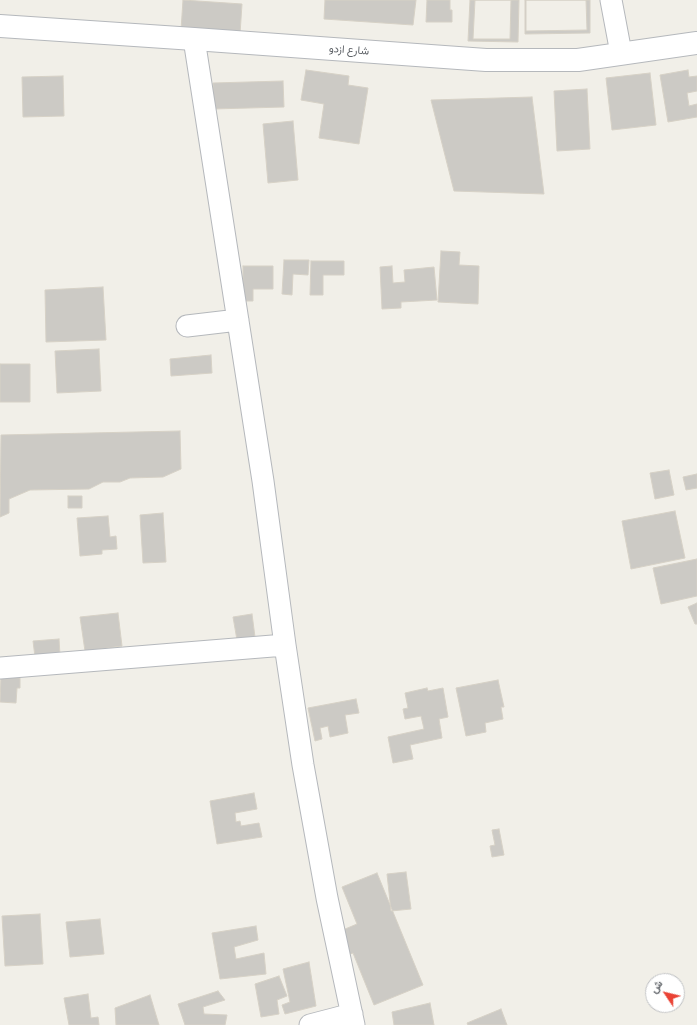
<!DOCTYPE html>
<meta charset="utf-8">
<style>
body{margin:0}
#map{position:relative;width:697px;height:1025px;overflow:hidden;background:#f1efe8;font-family:Cabin,Vazirmatn,sans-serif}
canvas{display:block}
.north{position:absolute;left:645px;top:973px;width:40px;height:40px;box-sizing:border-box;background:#fff;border:1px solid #bfc1c3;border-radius:50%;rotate:305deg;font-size:11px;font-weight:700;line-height:16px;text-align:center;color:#5f6368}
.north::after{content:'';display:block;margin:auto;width:14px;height:18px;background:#ea4335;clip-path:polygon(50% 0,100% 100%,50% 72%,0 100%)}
</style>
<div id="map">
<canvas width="697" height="1025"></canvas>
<div class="north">ش</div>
</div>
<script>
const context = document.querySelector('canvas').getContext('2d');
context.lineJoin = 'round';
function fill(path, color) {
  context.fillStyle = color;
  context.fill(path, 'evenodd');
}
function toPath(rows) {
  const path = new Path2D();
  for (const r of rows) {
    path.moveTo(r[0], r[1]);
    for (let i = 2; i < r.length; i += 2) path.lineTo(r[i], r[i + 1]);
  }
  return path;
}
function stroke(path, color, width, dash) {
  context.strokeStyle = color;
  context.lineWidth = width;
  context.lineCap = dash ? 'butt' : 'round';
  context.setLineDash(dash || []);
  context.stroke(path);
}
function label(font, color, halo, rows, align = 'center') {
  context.font = font + ' Cabin,Vazirmatn,sans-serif';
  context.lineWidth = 3;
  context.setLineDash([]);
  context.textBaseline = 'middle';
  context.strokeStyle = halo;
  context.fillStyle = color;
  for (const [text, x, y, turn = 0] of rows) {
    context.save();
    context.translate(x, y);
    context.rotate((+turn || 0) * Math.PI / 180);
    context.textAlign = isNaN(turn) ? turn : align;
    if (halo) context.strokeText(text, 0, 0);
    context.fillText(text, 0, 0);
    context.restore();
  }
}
const building = toPath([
 [183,0,242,4,240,34,181,30,183,0],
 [325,0,416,0,413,25,324,19,325,0],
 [427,0,450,0,450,10,452,10,452,22,426,22,427,0],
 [470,0,519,0,518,42,468,41,470,0],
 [475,0,511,0,510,39,473,39,475,0],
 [525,0,590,0,590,33,525,34,525,0],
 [526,0,586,0,587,30,526,31,526,0],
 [306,70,349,76,348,85,368,88,359,144,319,138,324,104,301,100,306,70],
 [688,70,689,77,697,76,697,91,687,93,689,106,697,104,697,117,668,122,660,75,688,70],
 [650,73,656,125,612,130,606,78,650,73],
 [63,76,64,116,23,117,22,77,63,76],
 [283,81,284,107,213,109,213,83,283,81],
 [587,89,590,149,557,151,554,91,587,89],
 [532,97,544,194,454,191,431,100,532,97],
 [293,121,298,180,268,183,263,124,293,121],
 [441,251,460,252,459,265,479,266,478,304,438,302,441,251],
 [284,260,309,260,308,275,293,274,292,295,282,294,284,260],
 [311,261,344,261,344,275,323,275,323,295,310,295,311,261],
 [243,266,273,266,273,289,253,289,253,301,243,301,243,266],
 [392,266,393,283,405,282,404,270,434,267,437,300,401,302,401,308,382,309,380,267,392,266],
 [103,287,106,340,46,342,45,290,103,287],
 [99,349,101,391,57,393,55,351,99,349],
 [211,355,212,373,171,376,170,359,211,355],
 [0,364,30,364,30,402,0,402,0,364],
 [180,431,181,469,163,477,130,478,120,482,103,482,89,489,30,490,9,499,9,513,0,517,1,435,180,431],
 [669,470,674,495,655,499,650,473,669,470],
 [697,474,697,488,686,490,683,477,697,474],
 [68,496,82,496,82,508,68,508,68,496],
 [675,511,685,558,631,569,622,521,675,511],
 [163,513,166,562,143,563,140,515,163,513],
 [108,516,110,537,116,536,117,549,102,550,102,554,80,556,77,518,108,516],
 [697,559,697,596,661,604,653,568,697,559],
 [697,603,697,624,695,624,688,607,697,603],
 [118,613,122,646,85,651,80,617,118,613],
 [252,614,255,637,237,640,233,617,252,614],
 [59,639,60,655,35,657,33,641,59,639],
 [1,676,20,678,20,688,17,688,16,703,0,702,1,676],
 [498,680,504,707,501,707,503,719,485,723,486,732,466,736,456,688,498,680],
 [427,688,428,691,443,688,448,717,439,719,442,738,410,745,413,759,393,763,388,737,424,729,421,716,405,719,403,709,408,708,405,693,427,688],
 [356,699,359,713,345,715,348,733,330,737,328,726,320,728,322,739,315,741,308,708,356,699],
 [254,793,257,809,235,813,236,822,240,821,241,826,259,823,262,837,217,844,210,801,254,793],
 [499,829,504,855,492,857,490,846,495,845,492,830,499,829],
 [406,872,411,909,391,911,387,874,406,872],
 [377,873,423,985,374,1005,353,953,347,955,338,932,357,924,342,887,377,873],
 [40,914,43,964,5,966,2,916,40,914],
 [100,919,104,954,70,957,66,922,100,919],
 [256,926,258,940,234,947,236,959,264,953,266,974,220,979,212,933,256,926],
 [309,962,316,1006,285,1014,282,1005,290,1002,283,969,309,962],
 [279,976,287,996,277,1000,279,1014,261,1017,255,984,279,976],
 [218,991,225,1000,203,1007,204,1014,227,1015,225,1025,185,1025,178,1004,218,991],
 [88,994,91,1018,98,1017,99,1025,69,1025,64,998,88,994],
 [150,995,159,1025,116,1025,115,1008,150,995],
 [430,1003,434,1025,394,1025,392,1012,430,1003],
 [501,1009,507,1025,468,1025,467,1023,501,1009]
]);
const minor = toPath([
 [611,0,621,53],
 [194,39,263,481,285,645,303,765,327,898,354,1025],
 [187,326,238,320],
 [0,668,285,645],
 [310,1025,352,1014]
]);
const tertiary = toPath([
 [0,26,194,39,486,60,578,60,697,43]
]);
const streetNames = [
 ["شارع ازدو",349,50,4]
];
fill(building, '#cccac5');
stroke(building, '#d6d1c6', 1);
stroke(minor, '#b5b8bc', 23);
stroke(tertiary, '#b5b8bc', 24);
stroke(minor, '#fff', 21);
stroke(tertiary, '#fff', 22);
label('11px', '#5f6368', '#fff', streetNames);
</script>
